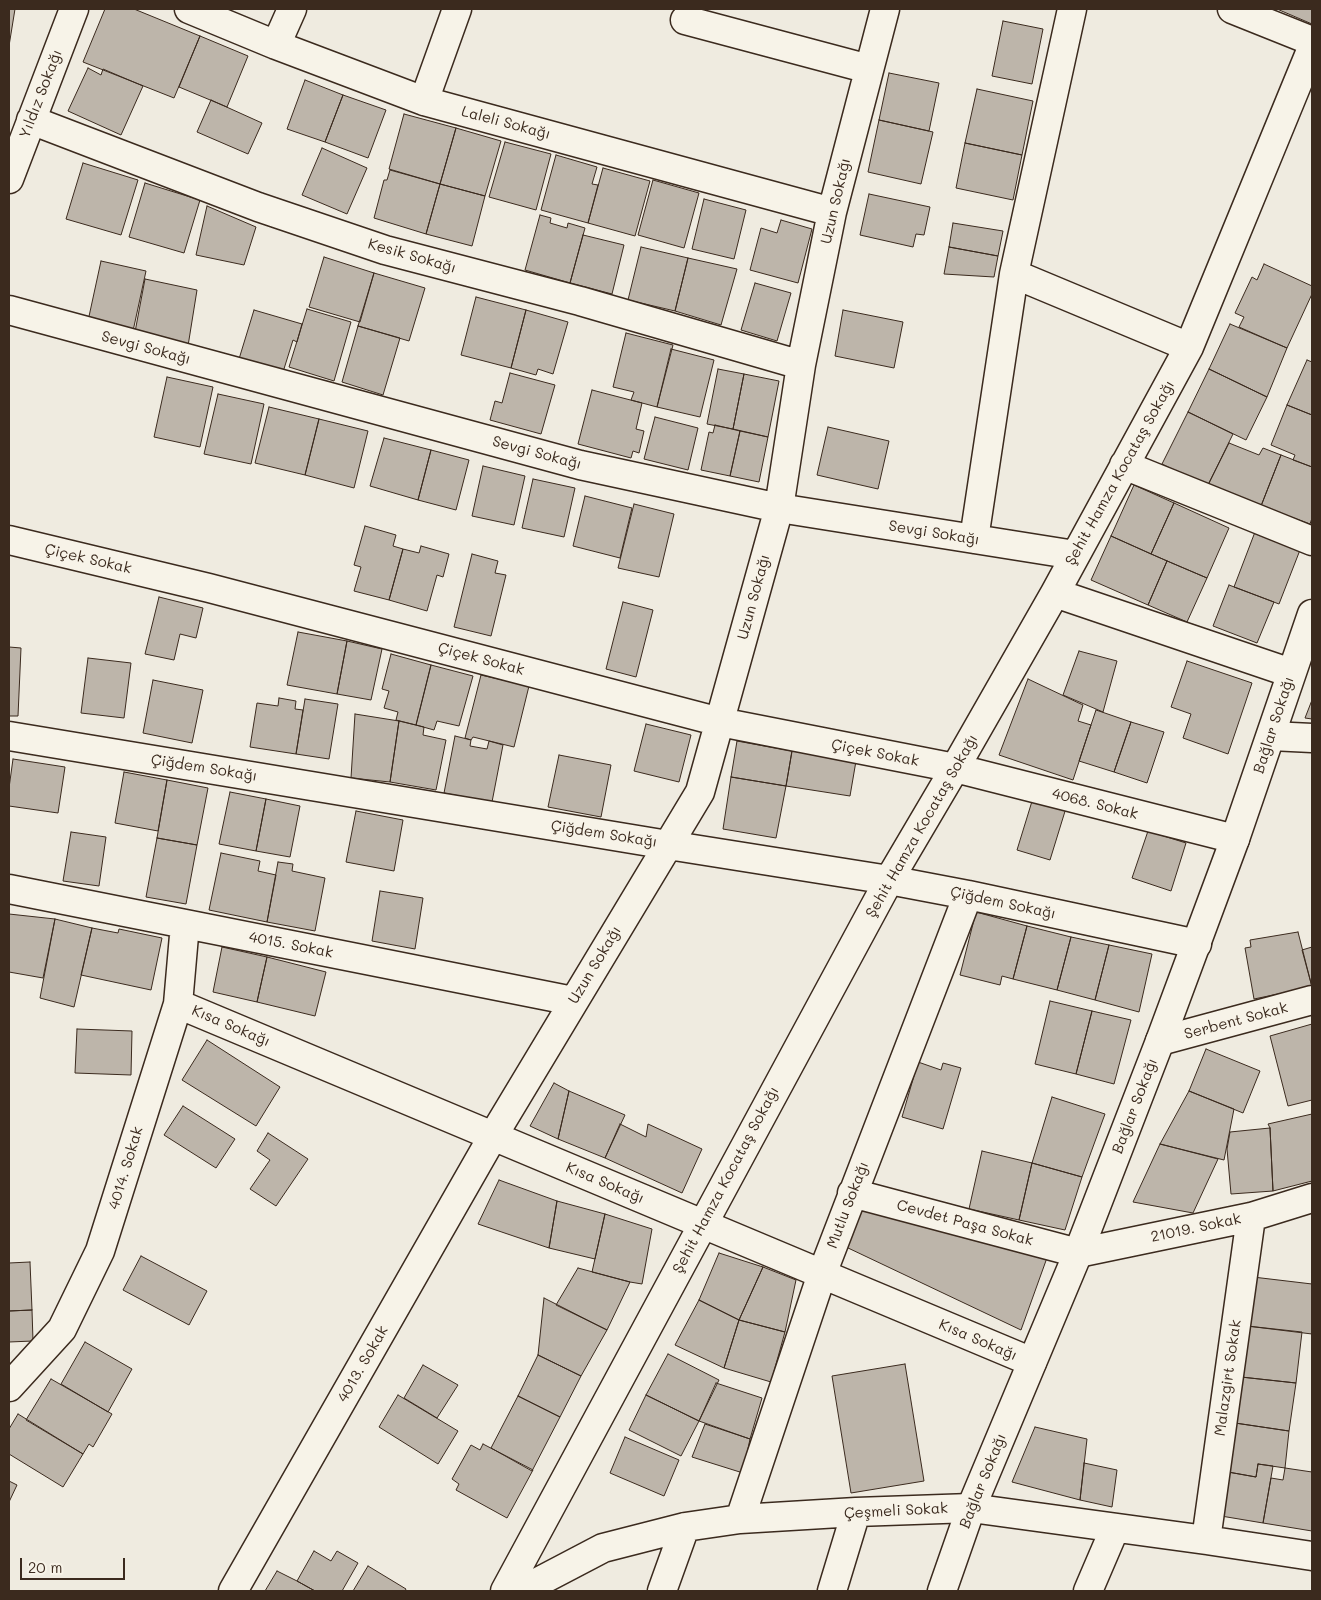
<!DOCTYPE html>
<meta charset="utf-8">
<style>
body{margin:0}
#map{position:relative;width:1321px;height:1600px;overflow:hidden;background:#efebe0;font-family:Mali,sans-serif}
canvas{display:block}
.frame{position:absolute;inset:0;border:10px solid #3b2a1e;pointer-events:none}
.scale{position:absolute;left:20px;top:1558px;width:105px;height:22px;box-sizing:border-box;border:2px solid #3b2a1e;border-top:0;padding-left:6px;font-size:15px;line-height:18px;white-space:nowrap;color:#3b2a1e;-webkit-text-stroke:4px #f7f3e8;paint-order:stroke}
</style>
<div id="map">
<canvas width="1321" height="1600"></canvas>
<div class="frame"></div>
<div class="scale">20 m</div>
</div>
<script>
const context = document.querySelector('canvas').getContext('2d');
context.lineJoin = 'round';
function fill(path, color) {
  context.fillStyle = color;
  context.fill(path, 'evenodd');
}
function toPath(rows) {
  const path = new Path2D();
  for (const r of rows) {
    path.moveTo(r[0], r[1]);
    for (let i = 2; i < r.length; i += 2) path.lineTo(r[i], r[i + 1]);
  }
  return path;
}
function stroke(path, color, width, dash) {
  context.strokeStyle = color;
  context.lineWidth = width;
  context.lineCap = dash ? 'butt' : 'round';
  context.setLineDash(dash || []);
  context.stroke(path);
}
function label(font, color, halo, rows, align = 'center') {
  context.font = font + ' Mali,sans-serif';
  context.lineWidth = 5;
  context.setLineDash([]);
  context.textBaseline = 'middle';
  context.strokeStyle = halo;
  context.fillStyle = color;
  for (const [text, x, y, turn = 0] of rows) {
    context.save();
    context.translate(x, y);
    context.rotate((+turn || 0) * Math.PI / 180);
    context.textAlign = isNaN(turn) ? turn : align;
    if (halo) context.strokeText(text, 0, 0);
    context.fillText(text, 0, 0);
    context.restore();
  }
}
const building = toPath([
 [9,9,15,9,9,46,9,9],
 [105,9,134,9,200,36,174,98,83,62,105,9],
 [1277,9,1312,9,1312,24,1277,9],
 [1003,21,1043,29,1032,84,992,76,1003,21],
 [200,36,248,56,227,107,179,87,200,36],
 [88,68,101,75,103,69,143,86,121,135,68,111,88,68],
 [889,73,939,83,929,131,879,120,889,73],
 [305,80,343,95,325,142,287,129,305,80],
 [977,89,1033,101,1022,155,965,143,977,89],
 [343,95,386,110,368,158,325,142,343,95],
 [211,100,262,123,248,154,197,132,211,100],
 [404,114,456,128,440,184,389,169,404,114],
 [879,120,933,132,921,184,868,172,879,120],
 [456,128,501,141,485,196,440,184,456,128],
 [505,142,551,154,536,210,489,197,505,142],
 [965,143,1022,155,1013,200,956,188,965,143],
 [322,148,367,168,347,214,302,195,322,148],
 [556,155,597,167,592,184,598,185,588,223,541,210,556,155],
 [83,163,138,180,121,235,66,219,83,163],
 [603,168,650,181,635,236,588,223,603,168],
 [390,170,440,184,426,234,374,218,384,180,387,180,390,170],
 [653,180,699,193,684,248,638,235,653,180],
 [145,183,200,200,184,253,129,237,145,183],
 [440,184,485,196,472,246,426,234,440,184],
 [869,194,930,207,924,235,916,234,913,247,860,235,869,194],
 [704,199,746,210,734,259,692,249,704,199],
 [207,206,256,227,244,265,196,255,207,206],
 [540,215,551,218,550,223,567,228,568,223,585,228,570,283,525,270,540,215],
 [781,220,812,229,798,283,750,270,761,228,777,233,781,220],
 [953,223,1003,231,998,256,949,247,953,223],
 [583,235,624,245,612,294,570,283,583,235],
 [641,247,688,258,675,311,628,300,641,247],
 [949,247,998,256,994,277,944,274,949,247],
 [324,257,374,273,360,322,309,307,324,257],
 [688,258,737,269,721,325,675,311,688,258],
 [101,261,146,271,133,331,88,321,101,261],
 [1264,264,1312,286,1312,294,1287,348,1239,327,1244,317,1235,313,1252,277,1257,280,1264,264],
 [374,273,425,288,409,341,358,326,374,273],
 [145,279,197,290,188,346,135,332,145,279],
 [755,283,791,293,777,341,741,330,755,283],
 [476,297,526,310,511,368,461,355,476,297],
 [307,309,351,322,334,381,289,367,307,309],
 [254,310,302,324,297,342,293,340,283,372,239,359,254,310],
 [526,310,568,322,553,374,538,369,536,375,511,368,526,310],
 [843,310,903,322,894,368,835,356,843,310],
 [1230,324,1287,348,1267,397,1209,369,1230,324],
 [358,326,400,338,383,395,342,382,358,326],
 [626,333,673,345,657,407,631,400,634,392,613,387,626,333],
 [671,349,714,360,700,417,657,407,671,349],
 [1307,360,1312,362,1312,415,1287,405,1307,360],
 [718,369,744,374,733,429,707,424,718,369],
 [1209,369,1267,397,1246,440,1188,412,1209,369],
 [510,373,555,385,541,434,490,420,495,401,502,403,510,373],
 [744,374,779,381,768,437,733,429,744,374],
 [167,377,213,387,200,447,154,437,167,377],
 [592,390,642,403,636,429,644,431,639,453,633,451,631,458,578,444,592,390],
 [218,394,264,404,251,464,204,454,218,394],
 [1287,405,1312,415,1312,467,1293,460,1295,455,1271,445,1287,405],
 [269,407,319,419,305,475,255,463,269,407],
 [1188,412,1233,434,1207,487,1162,464,1188,412],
 [655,417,698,428,688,470,644,459,655,417],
 [319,419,368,431,354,488,305,475,319,419],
 [715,425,740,431,730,476,701,470,709,432,713,433,715,425],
 [828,427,889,441,878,489,817,475,828,427],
 [740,431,768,437,759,482,730,476,740,431],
 [384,438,431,450,418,500,370,486,384,438],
 [1229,443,1259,455,1263,448,1281,455,1261,506,1207,487,1229,443],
 [431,450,469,460,456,510,418,500,431,450],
 [1281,455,1312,467,1312,518,1310,524,1261,506,1281,455],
 [483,466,525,476,514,525,472,516,483,466],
 [533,479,575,488,564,537,522,528,533,479],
 [1134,485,1174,503,1151,554,1111,536,1134,485],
 [585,496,632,508,620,558,573,546,585,496],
 [1174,503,1229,528,1207,578,1151,554,1174,503],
 [634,504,674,514,659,577,618,568,634,504],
 [365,526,396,535,393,546,403,549,389,600,354,591,361,567,354,565,365,526],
 [1255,532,1300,550,1279,604,1234,587,1255,532],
 [1111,536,1167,561,1148,605,1091,580,1111,536],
 [421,546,449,554,443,577,437,575,427,611,389,600,403,549,419,553,421,546],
 [472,554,498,561,495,573,506,575,491,636,454,627,472,554],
 [1167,561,1207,578,1187,622,1148,605,1167,561],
 [1229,585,1274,602,1257,643,1213,626,1229,585],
 [159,597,203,608,196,638,180,634,174,660,145,654,159,597],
 [623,602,653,610,636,677,606,669,623,602],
 [298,632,347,641,337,694,287,685,298,632],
 [347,641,382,649,371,700,337,694,347,641],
 [9,647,21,648,18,716,9,716,9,647],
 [1079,651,1117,661,1103,712,1063,695,1079,651],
 [391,654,431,665,416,725,396,720,398,712,384,708,389,691,382,689,391,654],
 [88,658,131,663,124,718,81,713,88,658],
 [1187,661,1252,683,1228,754,1183,738,1191,714,1171,707,1187,661],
 [431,665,473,676,459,726,437,721,434,730,416,725,431,665],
 [481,675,529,686,514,747,473,737,471,740,465,738,481,675],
 [1028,679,1083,705,1078,721,1091,725,1073,780,999,755,1028,679],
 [153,680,203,690,192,743,143,733,153,680],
 [279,698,296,701,295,709,303,710,296,754,250,747,257,703,278,706,279,698],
 [305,699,338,704,329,759,296,754,305,699],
 [1312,700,1312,719,1305,718,1312,700],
 [1096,710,1131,722,1114,772,1079,761,1096,710],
 [355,714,399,721,390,782,351,778,355,714],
 [399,721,424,727,423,735,446,740,436,790,390,782,399,721],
 [1131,722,1164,732,1147,783,1114,772,1131,722],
 [646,724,691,735,679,782,634,771,646,724],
 [455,736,471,740,470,746,487,749,489,741,503,745,492,802,444,793,455,736],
 [737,741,792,751,786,786,731,777,737,741],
 [792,751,856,761,850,796,786,786,792,751],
 [559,755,611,765,601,817,548,807,559,755],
 [13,759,65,767,58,813,9,806,9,788,13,759],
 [124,772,167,780,158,831,115,823,124,772],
 [731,777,786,786,776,838,723,829,731,777],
 [167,780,208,788,197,845,157,838,167,780],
 [230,792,266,799,256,851,219,844,230,792],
 [1033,798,1066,808,1050,860,1017,850,1033,798],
 [266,799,300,806,290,857,256,851,266,799],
 [356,811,403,820,394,871,346,862,356,811],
 [1148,831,1186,843,1171,891,1132,878,1148,831],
 [71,832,106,837,99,886,63,881,71,832],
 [157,838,197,845,186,904,146,897,157,838],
 [221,853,260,861,258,871,276,875,267,922,209,910,221,853],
 [278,862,293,864,292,871,325,878,315,931,267,922,278,862],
 [380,891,423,898,415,949,372,941,380,891],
 [976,912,1027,926,1013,979,1002,976,1000,985,960,975,976,912],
 [9,914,55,919,43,978,9,972,9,914],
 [55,919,92,928,74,1007,40,998,55,919],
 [1027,926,1071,937,1057,990,1013,979,1027,926],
 [92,928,118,933,119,929,162,938,151,990,81,975,92,928],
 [1298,932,1312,987,1254,999,1245,948,1251,947,1250,940,1298,932],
 [1071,937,1109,945,1095,1000,1057,990,1071,937],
 [1109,945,1152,954,1139,1012,1095,1000,1109,945],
 [222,947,267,957,257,1002,213,992,222,947],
 [1312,947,1312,987,1302,950,1312,947],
 [267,957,326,972,315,1016,257,1002,267,957],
 [1050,1001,1092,1011,1076,1074,1035,1064,1050,1001],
 [1092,1011,1131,1020,1114,1084,1076,1074,1092,1011],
 [1312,1024,1312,1100,1288,1106,1270,1036,1312,1024],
 [77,1029,132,1031,131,1075,75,1073,77,1029],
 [207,1040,280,1087,256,1126,182,1080,207,1040],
 [1206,1049,1260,1071,1243,1113,1189,1091,1206,1049],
 [918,1062,941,1070,943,1063,961,1068,943,1129,902,1117,918,1062],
 [554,1083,569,1091,558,1139,530,1126,554,1083],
 [569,1091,625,1115,605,1158,558,1139,569,1091],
 [1189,1091,1234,1109,1224,1160,1160,1144,1189,1091],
 [1052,1097,1105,1114,1082,1177,1032,1163,1052,1097],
 [183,1106,235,1139,216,1168,164,1135,183,1106],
 [1312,1114,1312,1181,1273,1191,1270,1128,1268,1124,1312,1114],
 [620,1124,646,1137,648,1124,702,1149,682,1193,605,1158,620,1124],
 [1270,1128,1273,1191,1231,1194,1227,1149,1230,1132,1270,1128],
 [268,1133,308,1159,276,1206,250,1189,270,1160,257,1151,268,1133],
 [1160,1144,1218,1159,1193,1213,1133,1202,1160,1144],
 [982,1151,1032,1163,1019,1220,969,1209,982,1151],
 [1032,1163,1082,1177,1065,1230,1019,1220,1032,1163],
 [499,1180,557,1201,549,1248,478,1224,499,1180],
 [557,1201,605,1214,595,1259,549,1248,557,1201],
 [857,1208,1048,1255,1021,1330,846,1247,857,1208],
 [605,1214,652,1229,642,1284,630,1282,592,1272,605,1214],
 [719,1253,763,1267,739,1320,699,1300,719,1253],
 [141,1256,207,1291,189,1325,123,1290,141,1256],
 [30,1262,32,1310,9,1311,9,1263,30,1262],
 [763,1267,796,1280,785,1332,739,1320,763,1267],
 [578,1268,630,1282,607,1330,556,1305,578,1268],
 [1253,1277,1312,1284,1312,1334,1247,1326,1253,1277],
 [544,1298,607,1330,581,1376,538,1355,544,1298],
 [699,1300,739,1320,724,1368,675,1345,699,1300],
 [32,1310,33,1341,9,1342,9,1311,32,1310],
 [739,1320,785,1332,771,1382,724,1368,739,1320],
 [1247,1326,1302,1332,1296,1383,1241,1377,1247,1326],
 [85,1342,132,1369,108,1412,61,1384,85,1342],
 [668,1354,719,1380,699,1421,646,1395,668,1354],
 [538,1355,581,1376,560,1417,518,1396,538,1355],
 [905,1364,924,1481,851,1493,832,1376,905,1364],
 [423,1365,458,1385,437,1418,404,1398,423,1365],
 [1241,1377,1296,1383,1289,1431,1235,1423,1241,1377],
 [51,1379,112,1414,93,1447,89,1444,83,1454,26,1420,51,1379],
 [716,1383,762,1398,750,1439,699,1421,716,1383],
 [398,1395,458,1431,438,1464,379,1427,398,1395],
 [646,1395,699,1421,681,1456,629,1430,646,1395],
 [518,1396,560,1417,532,1471,491,1448,518,1396],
 [18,1414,83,1454,63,1487,9,1454,9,1429,18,1414],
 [1235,1423,1289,1431,1285,1468,1258,1464,1256,1477,1228,1472,1235,1423],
 [705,1424,750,1439,743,1473,692,1457,705,1424],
 [1035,1427,1087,1439,1080,1500,1012,1482,1035,1427],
 [625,1437,679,1460,664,1496,610,1473,625,1437],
 [483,1444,533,1470,507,1518,456,1490,459,1484,452,1479,471,1445,480,1450,483,1444],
 [1084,1463,1117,1470,1112,1507,1080,1500,1084,1463],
 [1258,1464,1273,1466,1263,1523,1221,1516,1228,1472,1256,1477,1258,1464],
 [1285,1468,1312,1472,1312,1531,1263,1523,1271,1478,1283,1480,1285,1468],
 [9,1481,17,1485,9,1502,9,1481],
 [314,1551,331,1561,337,1551,358,1563,342,1591,315,1591,297,1581,314,1551],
 [368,1566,406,1589,405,1591,353,1591,368,1566],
 [277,1571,297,1581,315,1591,265,1591,277,1571]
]);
const minor = toPath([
 [189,9,276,45,424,101,832,212],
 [1232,9,1312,41],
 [685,20,869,69],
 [276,45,292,9],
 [424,101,457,9],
 [31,120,258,207,385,250,580,301,801,365],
 [9,179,74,9],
 [1014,274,1189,347],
 [9,310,580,465,779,508,1075,555],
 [1124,465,1312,541],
 [974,539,1014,274,1072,9],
 [9,540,209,588,720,722,955,768,1235,839],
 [1055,593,1291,673],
 [9,736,668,845,889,880,968,895,1197,944],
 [1271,736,1312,738],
 [9,889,573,1001],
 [178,1004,1032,1362],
 [1160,1041,1312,1000],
 [852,1193,1078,1253,1251,1217,1312,1198],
 [9,1387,62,1329,100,1251,178,1004,185,924],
 [740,1519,822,1274,968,895],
 [1206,1540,1251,1217],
 [233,1591,493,1136,700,792,779,508,801,365,832,212,885,9],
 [505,1591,889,880,955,768,1055,593,1189,347,1312,48],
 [521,1591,603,1548,685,1527,740,1519,856,1512,971,1508,1206,1540,1312,1556],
 [662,1591,685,1527],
 [832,1591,856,1512],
 [1088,1591,1115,1528]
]);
const secondary = toPath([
 [942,1591,971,1508,1078,1253,1160,1041,1235,839,1312,614]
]);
const streetNames = [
 ["Yıldız Sokağı",41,94,-69],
 ["Laleli Sokağı",506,123,15],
 ["Uzun Sokağı",836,201,-77],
 ["Kesik Sokağı",412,256,16],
 ["Sevgi Sokağı",146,348,15],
 ["Sevgi Sokağı",537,453,15],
 ["Şehit Hamza Kocataş Sokağı",1120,473,-61],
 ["Sevgi Sokağı",934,533,9],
 ["Çiçek Sokak",88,559,13],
 ["Uzun Sokağı",754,597,-75],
 ["Çiçek Sokak",481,659,15],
 ["Bağlar Sokağı",1274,725,-72],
 ["Çiçek Sokak",875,753,11],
 ["Çiğdem Sokağı",204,768,9],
 ["4068. Sokak",1095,804,14],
 ["Şehit Hamza Kocataş Sokağı",922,826,-60],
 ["Çiğdem Sokağı",604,834,9],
 ["Çiğdem Sokağı",1003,903,12],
 ["4015. Sokak",291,945,11],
 ["Uzun Sokağı",595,965,-59],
 ["Serbent Sokak",1236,1021,-15],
 ["Kısa Sokağı",231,1026,23],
 ["Bağlar Sokağı",1135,1106,-69],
 ["4014. Sokak",126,1168,-73],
 ["Şehit Hamza Kocataş Sokağı",726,1180,-62],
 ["Kısa Sokağı",605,1183,23],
 ["Mutlu Sokağı",848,1205,-69],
 ["Cevdet Paşa Sokak",965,1223,15],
 ["21019. Sokak",1196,1228,-12],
 ["Kısa Sokağı",978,1340,23],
 ["4013. Sokak",363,1364,-60],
 ["Malazgirt Sokak",1228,1378,-82],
 ["Bağlar Sokağı",983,1481,-68],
 ["Çeşmeli Sokak",896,1511,-3]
];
fill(building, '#bdb5aa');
stroke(building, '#3b2a1e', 1);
stroke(minor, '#3b2a1e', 31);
stroke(secondary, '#3b2a1e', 31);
stroke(minor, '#f7f3e8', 28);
stroke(secondary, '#f7f3e8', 28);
label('15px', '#3b2a1e', '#f7f3e8', streetNames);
</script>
